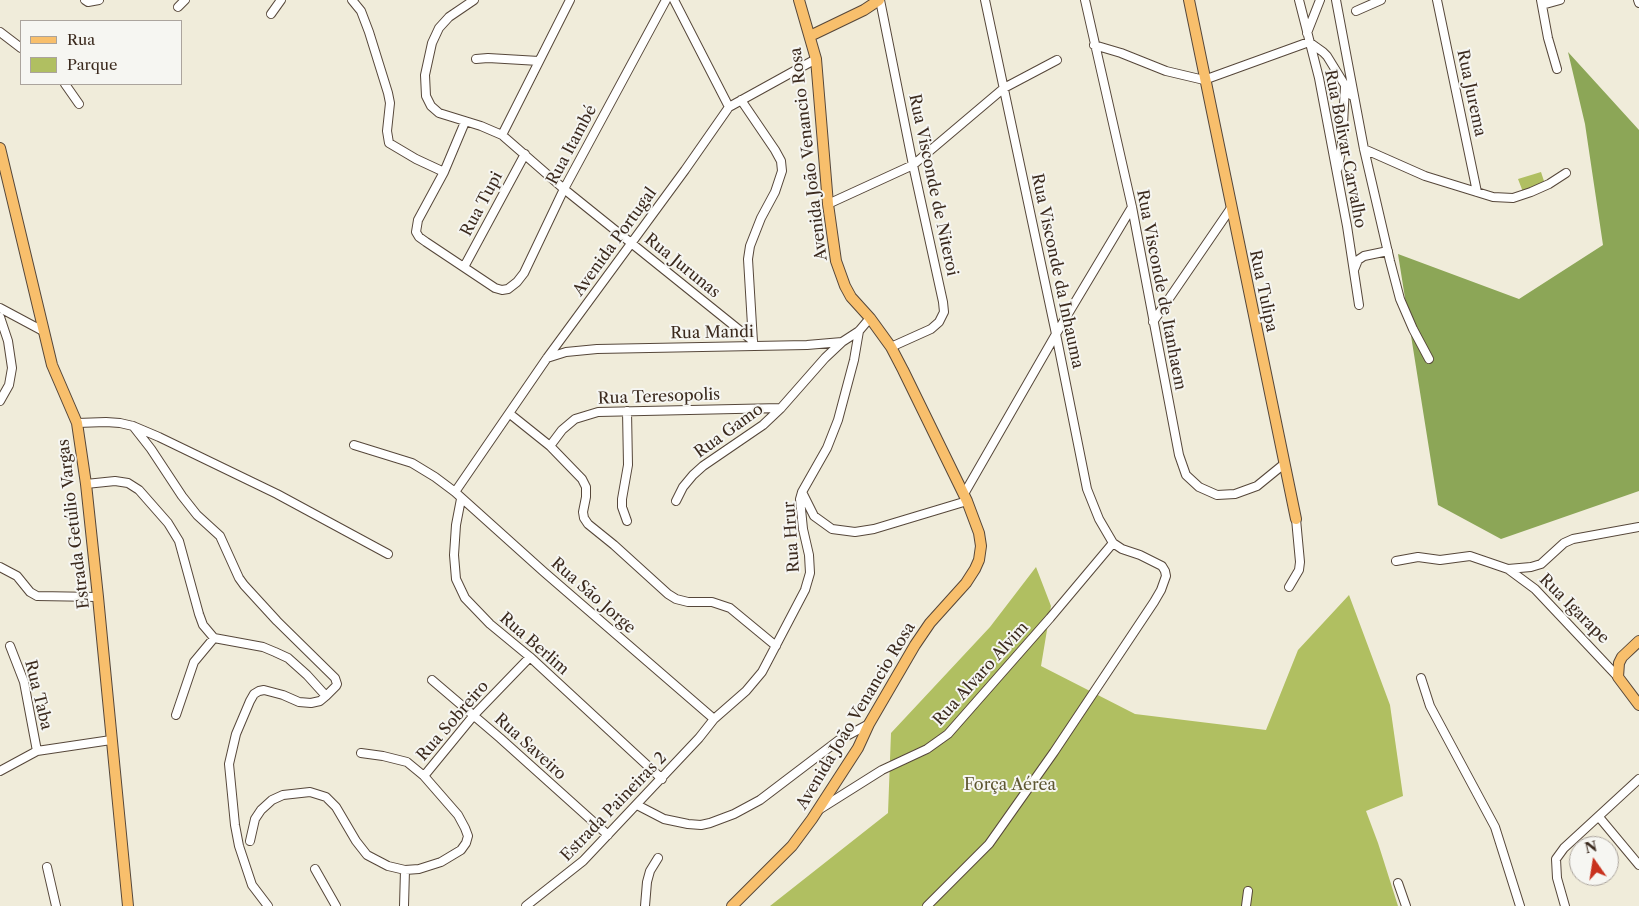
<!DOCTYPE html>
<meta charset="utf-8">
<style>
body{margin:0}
#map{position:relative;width:1639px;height:906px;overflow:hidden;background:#f0ecda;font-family:"Libre Caslon Text",serif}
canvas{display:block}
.legend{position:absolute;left:20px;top:20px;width:162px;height:65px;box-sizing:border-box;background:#f6f6f2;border:1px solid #aba49d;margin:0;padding:6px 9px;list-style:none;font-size:15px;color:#3b2a1e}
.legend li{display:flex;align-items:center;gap:10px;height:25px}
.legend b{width:25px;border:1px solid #aba49d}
.north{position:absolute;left:1569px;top:836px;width:50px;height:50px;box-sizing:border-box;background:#f6f6f2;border:1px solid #aba49d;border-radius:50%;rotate:347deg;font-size:14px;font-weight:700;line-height:20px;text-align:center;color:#3b2a1e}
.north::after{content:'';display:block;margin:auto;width:18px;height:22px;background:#c8321e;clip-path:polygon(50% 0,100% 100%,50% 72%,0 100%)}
</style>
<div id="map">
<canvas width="1639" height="906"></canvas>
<ul class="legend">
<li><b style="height:6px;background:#f8bf6c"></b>Rua</li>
<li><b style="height:14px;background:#b0bf61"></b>Parque</li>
</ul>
<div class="north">N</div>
</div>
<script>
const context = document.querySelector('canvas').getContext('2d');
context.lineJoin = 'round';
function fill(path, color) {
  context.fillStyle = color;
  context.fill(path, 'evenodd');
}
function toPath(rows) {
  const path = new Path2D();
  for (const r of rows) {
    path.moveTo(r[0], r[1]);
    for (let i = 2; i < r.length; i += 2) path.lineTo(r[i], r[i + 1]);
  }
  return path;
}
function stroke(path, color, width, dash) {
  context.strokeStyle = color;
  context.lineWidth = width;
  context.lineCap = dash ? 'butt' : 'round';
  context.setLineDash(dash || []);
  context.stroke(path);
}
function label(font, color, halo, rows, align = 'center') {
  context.font = font + ' "Libre Caslon Text",serif';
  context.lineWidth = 4;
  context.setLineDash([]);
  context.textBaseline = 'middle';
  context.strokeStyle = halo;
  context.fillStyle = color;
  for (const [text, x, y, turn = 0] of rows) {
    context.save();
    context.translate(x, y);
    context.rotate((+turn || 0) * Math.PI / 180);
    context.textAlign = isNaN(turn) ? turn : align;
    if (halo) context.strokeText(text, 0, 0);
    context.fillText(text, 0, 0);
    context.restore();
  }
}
const green = toPath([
 [1541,172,1545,184,1523,192,1518,179],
 [1036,567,1051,606,1041,666,1135,714,1266,730,1298,650,1349,595,1390,705,1403,796,1366,811,1378,843,1398,906,770,906,888,813,891,733,990,627]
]);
const forest = toPath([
 [1568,52,1639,130,1639,491,1501,539,1438,505,1398,254,1519,299,1603,245,1585,124]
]);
const minor = toPath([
 [85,0,88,2,99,0],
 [352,0,361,11,369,32,388,93,390,103,387,131,389,143,416,159,444,172],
 [474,0,449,17,439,28,432,43,425,75,426,96,431,106,439,113,481,126,502,135,564,189,753,341],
 [674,0,729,107],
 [880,0,913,165,943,302,944,312,939,322,931,329,891,347],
 [1085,0,1132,207,1179,455,1186,475,1199,487,1217,495,1235,494,1257,486,1284,464],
 [1299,0,1319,78,1347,226,1359,305],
 [1336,0,1364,149,1390,261,1400,299,1413,329,1429,359],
 [1437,0,1477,192],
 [1541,0,1548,38,1557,69],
 [1638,0,1639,3],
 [1542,5,1560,0],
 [178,7,185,0],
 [1356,11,1381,0],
 [271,14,281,0],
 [0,32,21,48],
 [1307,33,1320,0],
 [1094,45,1121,53,1166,71,1204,80,1309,42,1323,52,1327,56,1351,95],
 [476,59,488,58,539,61],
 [65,84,79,104],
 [741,100,775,150,781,161,782,171,775,192,761,218,750,246,748,259,753,342],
 [465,122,444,172,418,220,416,232,419,237,426,242,495,288,502,290,508,289,517,282,524,273,564,189,666,0],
 [502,135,570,0],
 [1364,149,1425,176,1493,197,1513,198,1531,192,1549,184,1566,173],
 [1338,168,1342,144,1345,86],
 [828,204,913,165,1004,88,1057,60],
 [464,267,525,154],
 [1354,270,1358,260,1364,256,1388,251],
 [0,308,43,331],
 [0,317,8,341,12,368,9,385,0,401],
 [1153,322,1231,208],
 [547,358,566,352,597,349,807,345,842,342,859,331,870,318],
 [627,411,628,465,622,499,622,507,627,521],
 [510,414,550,446,582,479,586,487,586,497,583,512,584,518,588,524,614,545,668,594,676,599,688,602,712,602,730,608,776,646],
 [77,423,106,422,120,423,133,426,159,437,277,494,388,554],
 [133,426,151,449,182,496,197,515,220,536,239,578,244,585,277,621,335,678,337,684,336,686,326,696],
 [354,445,412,463,435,477,455,492,544,572,714,719],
 [550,446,562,430,575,419,598,412,781,408],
 [86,484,115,481,128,483,139,490,168,523,179,541,199,614,203,625,214,638,263,647,275,652,288,658,307,675,326,696,320,701,311,703,299,702,283,695,264,690,259,691,254,694,250,701,236,734,229,764,235,825,239,846,252,885,268,906],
 [455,492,547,358,685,170,729,107,816,59],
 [803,494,814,516,832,529,855,532,874,529,967,501],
 [964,494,1056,334,1132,207],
 [461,499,456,525,454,555,456,579,465,598,490,624,530,657,662,779],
 [676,501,683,487,693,475,703,466,763,425,781,408,825,358,842,342],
 [1396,561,1418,557,1440,560,1470,556,1508,569,1535,589,1618,677],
 [0,567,17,576,30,592,37,596,98,597],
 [1508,569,1531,567,1541,564,1564,543,1573,539,1639,527],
 [1289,587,1299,570,1300,562,1296,519],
 [10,646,24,682,37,751],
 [1421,678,1430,706,1495,827,1520,906],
 [432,680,500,738,608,835],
 [176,715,194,662,214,638],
 [0,771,37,751,111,740],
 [424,776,474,715,530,657],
 [637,805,664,819,688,824,701,825,710,823,734,814,760,800,839,740,869,724],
 [820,809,882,770,927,749,948,734,1050,618,1113,543],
 [1599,817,1639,865],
 [250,841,255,819,261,810,272,800,283,795,310,792,326,797,336,807,356,841,367,855,388,866,405,870,419,869,441,862,461,850,466,843,468,836,465,828,458,815,424,776,407,762,383,756,361,753],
 [47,867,56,906],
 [315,869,336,906],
 [1398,883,1406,906],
 [404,906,405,870],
 [526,906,583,861,699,738,714,719,746,691,762,672,805,590,810,573,809,555,803,529,800,499,802,492,827,448,838,420,854,360,859,331],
 [645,906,647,882,650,871,658,858],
 [927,906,989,844,1054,752,1154,602,1161,590,1166,576,1165,571,1162,566,1140,555,1122,549,1113,543,1099,519,1087,489,1056,334,985,0],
 [1246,906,1248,891],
 [1565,906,1557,878,1556,859,1564,848,1639,779]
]);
const major = toPath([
 [1189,0,1296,519],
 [810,36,864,10,879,0],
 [0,148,52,365,77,423,86,484,98,597,128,906],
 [1639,641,1622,657,1619,663,1618,677,1639,705],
 [732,906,792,846,812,819,858,748,869,724,915,645,930,623,966,583,975,569,979,560,981,546,979,533,967,501,903,370,891,347,870,318,851,297,845,286,836,261,828,204,816,59,799,0]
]);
const streetNames = [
 ["Rua Jurema",1471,93,78],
 ["Rua Itambé",572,145,-62],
 ["Rua Bolivar Carvalho",1345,149,79],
 ["Avenida João Venancio Rosa",809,154,-97],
 ["Rua Visconde de Niteroi",933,185,78],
 ["Rua Tupi",482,204,-62],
 ["Avenida Portugal",615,242,-54],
 ["Rua Jurunas",682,266,39],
 ["Rua Visconde da Inhauma",1057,271,78],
 ["Rua Visconde de Itanhaem",1161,290,79],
 ["Rua Tulipa",1263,291,78],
 ["Rua Mandi",712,333,-1],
 ["Rua Teresopolis",659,397,-2],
 ["Rua Gamo",729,431,-36],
 ["Estrada Getúlio Vargas",74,524,-97],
 ["Rua Hrur",792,537,-94],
 ["Rua São Jorge",593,596,41],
 ["Rua Igarape",1574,609,45],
 ["Rua Berlim",534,644,41],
 ["Rua Alvaro Alvim",981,674,-48],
 ["Rua Taba",38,695,76],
 ["Avenida João Venancio Rosa",856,716,-59],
 ["Rua Sobreiro",453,721,-49],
 ["Rua Saveiro",530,747,42],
 ["Estrada Paineiras 2",614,807,-46]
];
const parkNames = [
 ["Força Aérea",1010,785]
];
fill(green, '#b0bf61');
fill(forest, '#8ca657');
stroke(minor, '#56473a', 10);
stroke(major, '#56473a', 12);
stroke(minor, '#fff', 8);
stroke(major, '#f8bf6c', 10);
label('16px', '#3b2a1e', '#f6f6f2', streetNames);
label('16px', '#5e5732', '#f6f6f2', parkNames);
</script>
